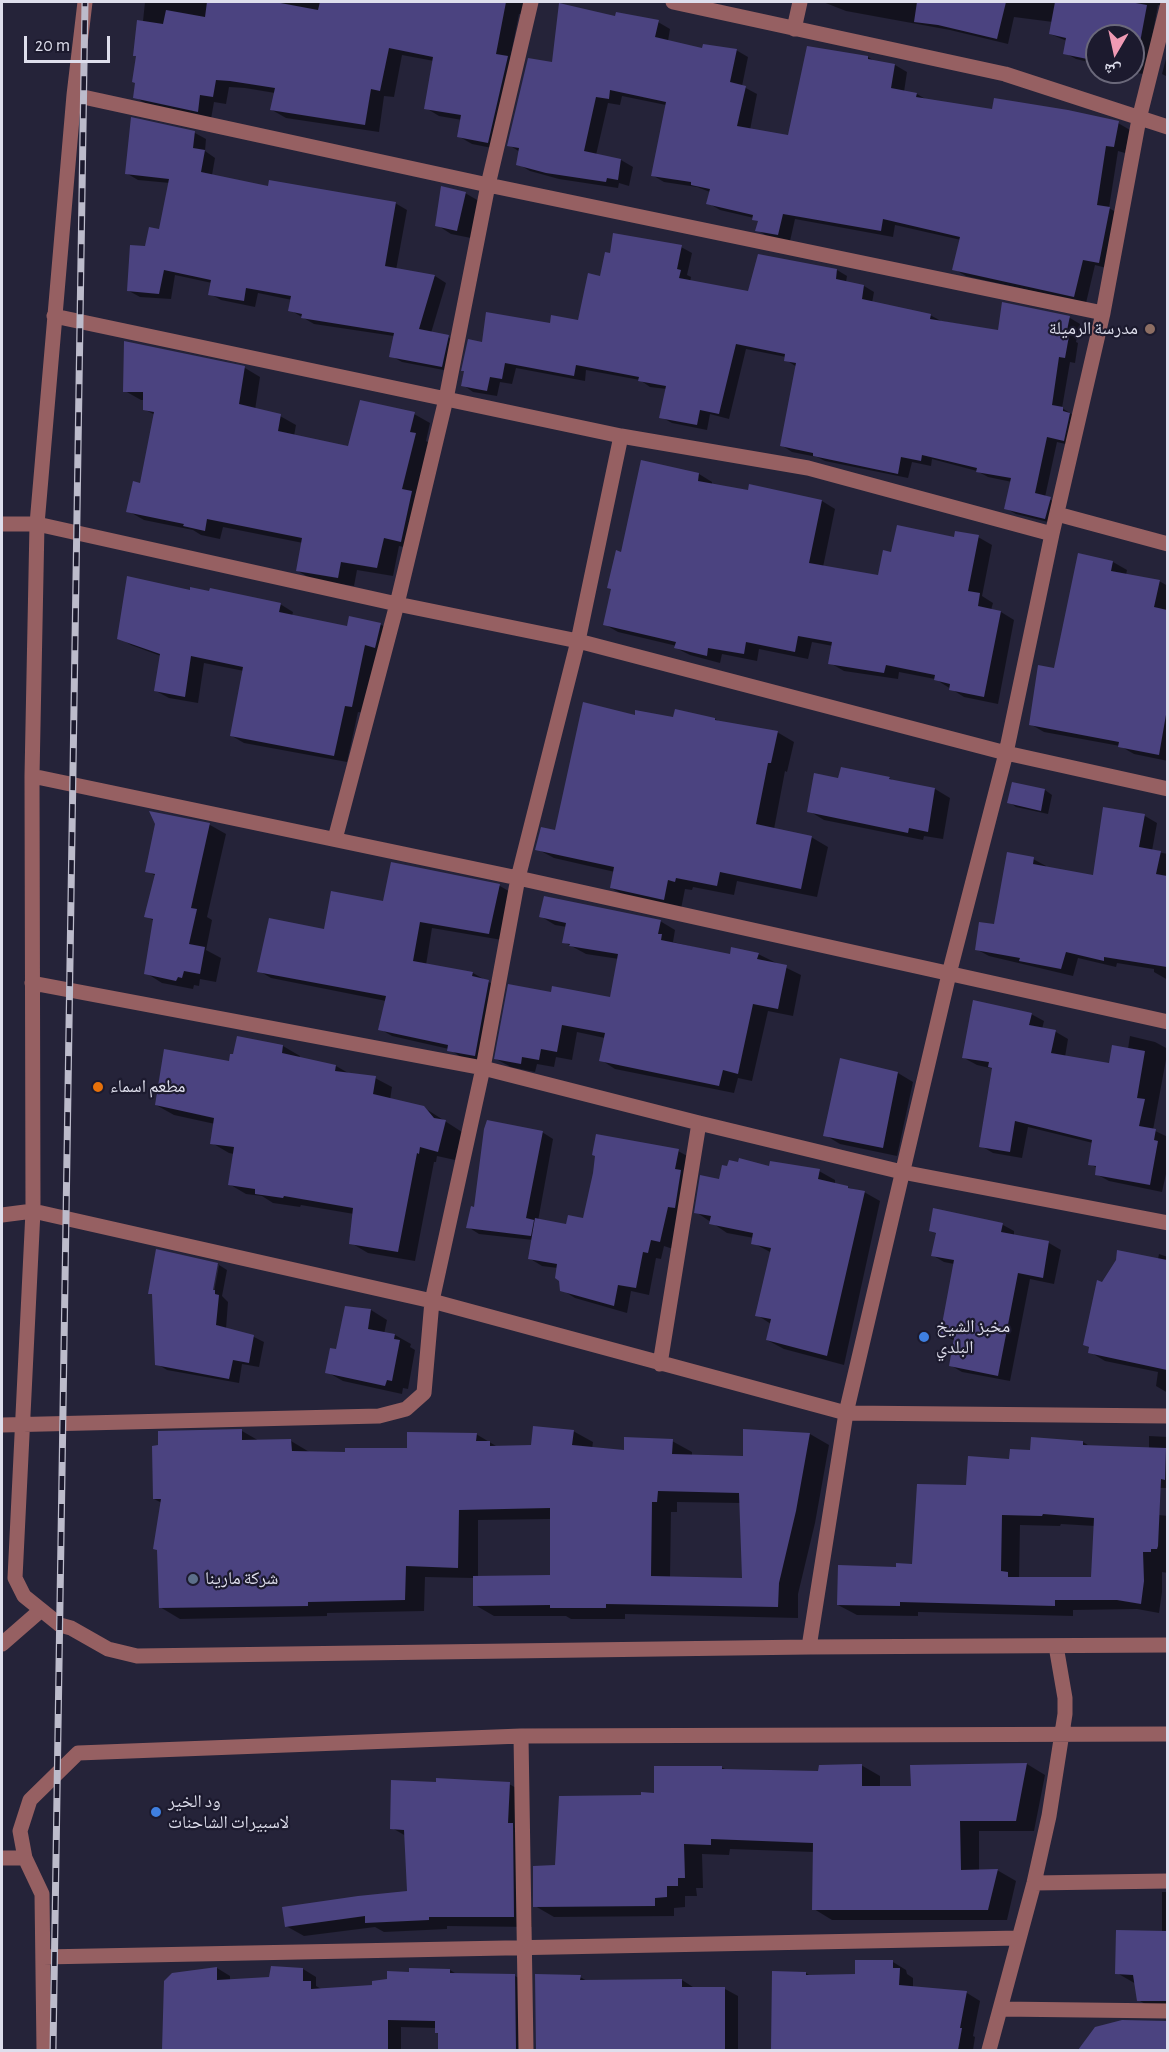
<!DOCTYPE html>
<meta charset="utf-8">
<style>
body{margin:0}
#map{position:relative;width:1169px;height:2052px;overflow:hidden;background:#252339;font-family:"Alegreya Sans","Noto Naskh Arabic",sans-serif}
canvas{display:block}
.frame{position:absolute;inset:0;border:3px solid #dedeec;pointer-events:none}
.north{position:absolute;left:1085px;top:24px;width:60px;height:60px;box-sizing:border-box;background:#1c1a2e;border:2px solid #6a687a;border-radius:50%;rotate:189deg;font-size:16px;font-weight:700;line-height:24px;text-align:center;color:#dedeec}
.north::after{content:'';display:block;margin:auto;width:21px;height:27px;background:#f09ab4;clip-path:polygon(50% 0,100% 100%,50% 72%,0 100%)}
.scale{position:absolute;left:24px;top:36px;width:86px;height:27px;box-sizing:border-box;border:3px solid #dedeec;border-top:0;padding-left:8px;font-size:18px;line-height:21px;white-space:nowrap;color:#dedeec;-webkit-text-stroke:4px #1c1a2e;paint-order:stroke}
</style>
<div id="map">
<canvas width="1169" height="2052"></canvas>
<div class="frame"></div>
<div class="north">ش</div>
<div class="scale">20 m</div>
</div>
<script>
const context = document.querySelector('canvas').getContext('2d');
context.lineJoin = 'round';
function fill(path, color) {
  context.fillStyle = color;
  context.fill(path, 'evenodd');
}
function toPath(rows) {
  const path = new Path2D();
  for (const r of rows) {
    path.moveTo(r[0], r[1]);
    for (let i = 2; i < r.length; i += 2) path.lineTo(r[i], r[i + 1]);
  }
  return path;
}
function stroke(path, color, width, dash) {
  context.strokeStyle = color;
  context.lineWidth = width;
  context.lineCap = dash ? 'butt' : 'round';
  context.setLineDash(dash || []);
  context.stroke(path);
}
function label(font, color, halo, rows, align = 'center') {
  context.font = font + ' "Alegreya Sans","Noto Naskh Arabic",sans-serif';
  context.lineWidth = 4.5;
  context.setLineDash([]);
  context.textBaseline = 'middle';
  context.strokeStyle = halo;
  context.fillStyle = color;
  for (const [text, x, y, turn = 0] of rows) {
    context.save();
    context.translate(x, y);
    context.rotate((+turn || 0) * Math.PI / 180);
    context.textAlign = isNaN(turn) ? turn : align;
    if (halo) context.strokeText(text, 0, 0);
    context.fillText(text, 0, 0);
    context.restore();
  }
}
const shadow = toPath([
 [145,2,535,2,532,16,519,14,510,59,502,150,472,144,458,136,462,120,439,116,426,108,434,61,402,55,394,97,384,96,379,132,286,118,272,110,275,93,245,88,229,87,226,104,214,102,211,119,148,105,135,97],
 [823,2,1168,2,1168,7,1158,5,1149,53,1152,76,1133,72,1133,36,1097,36,1097,64,1076,59,1065,53,1067,41,1050,34,1053,22,1014,17,1008,44,950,30,846,11],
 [616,18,658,22,670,29,668,41,704,50,736,50,748,57,742,86,757,94,750,130,789,137,868,57,876,62,895,65,907,72,904,92,917,94,927,100,993,111,1118,123,1130,130,1125,153,1118,151,1109,208,1121,215,1110,269,1095,265,1086,303,966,276,954,269,961,240,895,225,893,237,795,219,790,241,769,237,757,230,759,222,754,218,720,210,708,203,710,192,697,187,664,182,652,175,666,105,622,96,620,105,608,103,596,155,621,160,633,167,629,186,619,183,618,188,559,179,530,171,518,164,520,152,509,145,553,63],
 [1167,55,1168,55,1168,77,1162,74],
 [132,119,195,133,206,139,205,151,215,158,212,175,269,187,395,203,407,210,396,270,435,276,446,283,431,333,448,337,459,343,454,372,402,362,391,356,394,336,314,324,290,310,292,300,258,293,255,307,221,300,210,294,212,283,175,275,171,299,140,297,129,291,146,247,160,231,170,183,138,180,126,173],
 [465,193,479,201,471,238,451,234,437,225],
 [681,247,692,253,687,275,691,277,690,282,749,293,837,270,847,276,846,282,864,286,874,292,872,303,930,315,941,321,999,331,1070,318,1080,324,1076,342,1078,343,1075,363,1070,362,1062,408,1073,415,1074,446,1057,442,1045,497,1060,505,1056,524,1016,514,1005,508,1012,482,988,477,977,471,932,459,931,466,912,462,908,478,825,461,817,457,792,452,781,445,797,367,786,360,786,357,746,349,729,419,710,414,707,430,672,423,661,417,667,389,650,387,640,380,586,370,585,381,516,368,512,384,500,382,497,396,473,392,463,385,483,343,551,324,580,322,601,278],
 [245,368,260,377,255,410,280,416,296,425,294,436,350,447,414,414,430,423,426,441,431,444,417,550,399,546,393,576,357,570,354,586,313,580,298,571,303,543,223,527,220,539,201,535,193,530,144,520,128,511,141,484,155,415,144,409,144,400,141,400,125,391],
 [699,474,712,482,712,485,822,501,835,509,823,567,879,577,893,553,955,538,978,537,992,545,982,596,993,603,991,610,1001,612,1014,620,998,704,964,697,935,679,899,672,898,679,844,671,830,663,833,646,812,642,808,659,759,649,757,661,722,654,720,663,690,655,676,648,677,646,618,632,604,624,622,553],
 [1113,562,1127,570,1126,575,1159,581,1168,586,1168,761,1134,754,1120,746,1044,732,1030,724,1055,669],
 [191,592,280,604,293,612,292,616,348,628,380,624,393,632,364,713,358,712,347,762,244,743,232,736,244,671,204,663,198,703,169,698,156,691,161,656,131,645,119,638],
 [636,716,715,719,720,722,777,732,794,742,787,772,785,771,774,829,811,837,828,847,817,897,737,881,734,895,693,887,692,890,685,889,681,909,628,897,611,888,615,872,554,858,537,849,556,832],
 [889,778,896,782,935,789,950,798,943,839,924,836,923,840,824,820,809,811,840,779],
 [1045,790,1052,795,1048,814,1016,807,1009,802],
 [1105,808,1145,816,1157,823,1152,851,1168,854,1168,980,1154,972,1154,969,1117,963,1116,967,1078,958,1073,976,989,956,976,949,995,925,1033,859,1046,866,1046,868,1094,877],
 [152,813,210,825,226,834,207,917,212,920,206,950,221,958,216,982,200,979,199,986,194,985,193,989,162,983,146,973,154,921,146,916,156,876,147,871,157,824],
 [392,864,500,886,512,893,502,940,432,928,426,965,473,973,501,989,487,1062,461,1057,449,1049,392,1036,380,1029,386,1001,271,978,259,971,325,931,384,902],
 [540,916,660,921,675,930,673,942,731,956,758,954,801,975,793,1016,768,1011,752,1081,738,1078,734,1093,615,1069,601,1060,605,1038,577,1032,572,1060,556,1057,554,1067,537,1064,535,1072,511,1067,496,1059,553,994,611,998,619,959,586,954,564,942,567,927,555,925],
 [1031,1014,1044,1021,1042,1029,1056,1032,1068,1039,1065,1057,1110,1065,1128,1049,1130,1036,1155,1042,1168,1049,1153,1130,1168,1137,1168,1165,1162,1192,1109,1181,1096,1174,1097,1168,1090,1164,1093,1143,1028,1127,1022,1158,993,1153,981,1146,994,1069,977,1065,964,1058],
 [283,1046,300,1056,299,1058,336,1066,350,1074,375,1078,392,1087,390,1100,423,1107,462,1132,455,1160,437,1156,436,1162,434,1162,415,1261,368,1253,351,1243,354,1214,301,1205,300,1207,273,1203,262,1196,246,1194,229,1184,234,1154,229,1153,212,1143,215,1124,174,1115,156,1105,230,1062],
 [898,1073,913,1082,897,1156,840,1144,825,1135],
 [542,1132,553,1139,538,1221,567,1226,584,1219,678,1151,691,1158,673,1249,664,1246,661,1259,656,1258,649,1295,631,1291,627,1313,575,1298,562,1290,558,1268,542,1266,529,1258,533,1240,479,1234,468,1227,475,1209],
 [770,1168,819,1171,835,1180,835,1184,864,1192,880,1201,844,1365,784,1349,767,1340,771,1324,757,1315,772,1253,753,1243,754,1238,727,1233,696,1212,720,1181],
 [934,1210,1003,1225,1014,1231,1014,1236,1049,1243,1061,1250,1054,1284,1030,1279,1010,1381,962,1372,950,1365,955,1341,941,1334,954,1264,944,1262,932,1255,937,1234,930,1231],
 [1159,1254,1168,1257,1168,1393,1156,1386,1158,1372,1105,1361,1090,1352,1090,1348,1085,1345,1103,1283,1158,1259],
 [217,1264,219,1265,216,1265,210,1297,213,1297,219,1265,227,1270,222,1296,228,1302,226,1329,254,1337,264,1342,259,1367,242,1364,239,1383,167,1370,157,1364,154,1295,150,1293],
 [347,1307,371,1310,387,1320,384,1334,395,1335,411,1344,410,1347,415,1350,408,1389,403,1388,402,1394,343,1381,327,1372,338,1350],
 [242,1431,261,1442,291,1441,311,1453,346,1453,408,1449,476,1434,496,1446,532,1447,573,1431,593,1442,592,1449,625,1452,672,1441,692,1452,692,1456,745,1458,810,1434,829,1445,815,1523,798,1594,798,1618,625,1614,625,1619,571,1619,566,1616,494,1616,475,1605,474,1578,425,1577,424,1611,327,1613,327,1616,180,1619,160,1607,162,1503,154,1499],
 [677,1502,741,1503,743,1580,670,1578,671,1512,677,1512],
 [552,1519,552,1577,478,1578,478,1520],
 [1149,1436,1168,1437,1168,1488,1106,1487,1105,1509,1168,1516,1168,1573,1162,1572,1162,1592,1159,1613,1137,1609,1073,1610,1073,1616,918,1612,918,1616,857,1615,838,1605,898,1568,914,1565,967,1487,1010,1461,1032,1451,1083,1442,1091,1447,1149,1449],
 [1061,1524,1095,1526,1093,1578,1019,1579,1020,1525,1060,1526],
 [1027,1764,1045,1775,1034,1831,979,1831,979,1871,997,1870,1016,1881,1007,1920,832,1920,814,1909,814,1852,730,1849,729,1855,702,1854,703,1888,696,1888,697,1896,685,1896,685,1907,674,1908,674,1916,554,1917,535,1906,557,1867,642,1796,656,1794,721,1767,727,1770,819,1773,861,1765,880,1776,880,1788,912,1787],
 [509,1784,527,1794,532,1927,447,1926,447,1929,384,1932,375,1927,304,1936,286,1926,408,1893,406,1836,392,1828],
 [1162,1892,1168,1892,1168,2013,1160,2012,1138,2000,1136,1984,1117,1973,1162,1932],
 [893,1962,906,1970,907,1974,913,1978,913,1988,967,1993,980,2001,973,2036,975,2037,973,2050,773,2050,774,1973,806,1973,812,1977,856,1976],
 [217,1968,230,1976,230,1981,270,1979,303,1969,316,1977,316,1986,323,1990,374,1987,411,1973,450,1970,458,1975,515,1976,528,1983,529,2050,443,2050,440,2049,440,2035,436,2032,436,2028,401,2027,401,2050,163,2050,165,1982],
 [536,1976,580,1977,589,1982,682,1980,696,1989,725,1989,738,1996,738,2050,537,2050],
 [1122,2022,1168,2022,1168,2050,1080,2050,1096,2029]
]);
const building = toPath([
 [207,2,275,2,318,10,320,2,506,2,496,54,508,56,488,143,457,137,461,115,424,109,433,57,389,48,380,91,371,89,365,125,270,110,275,88,230,81,216,80,213,97,200,95,198,112,133,98,135,83,132,82,136,56,133,56,137,20,163,24,166,10,205,17],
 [917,2,1006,2,997,39,938,25,914,22],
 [1055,2,1130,2,1147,5,1135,69,1133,68,1133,36,1097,36,1097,61,1063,54,1066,38,1049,34],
 [559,3,615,16,616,12,659,20,655,37,702,48,703,44,737,49,730,82,746,86,737,126,788,135,807,46,868,56,868,59,895,64,891,88,917,93,916,97,992,109,994,98,1068,110,1119,121,1114,147,1106,146,1097,205,1110,207,1099,263,1083,260,1074,297,952,270,960,237,883,219,881,231,783,214,778,235,755,231,758,221,752,220,753,215,706,204,710,189,691,185,691,182,651,176,666,102,610,90,609,99,596,97,584,151,621,159,618,180,607,178,606,182,546,173,516,165,519,148,507,146,528,58,552,62],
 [131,117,195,131,193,148,205,150,201,172,268,186,269,180,396,202,385,266,435,275,419,329,449,335,442,367,389,357,394,333,301,318,302,314,288,311,291,296,246,288,244,301,208,295,211,280,164,270,159,294,127,291,130,245,145,246,149,227,159,229,169,179,125,174],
 [441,186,466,192,457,231,435,226],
 [613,233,682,245,677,269,681,270,679,278,748,291,758,254,837,269,836,279,864,285,862,299,931,314,930,319,998,330,1002,302,1070,316,1066,335,1069,336,1065,358,1059,357,1052,405,1063,407,1063,411,1070,413,1064,441,1047,437,1035,493,1051,497,1045,519,1004,509,1011,478,976,472,977,468,922,455,921,461,901,457,898,474,813,456,813,453,780,446,796,363,784,361,785,354,736,344,719,414,700,410,697,425,659,418,666,386,638,381,639,377,576,365,574,376,505,363,502,379,490,377,487,391,461,386,464,371,461,371,468,339,482,342,486,312,550,323,551,315,578,320,588,273,600,276,605,252,610,253],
 [124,341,245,366,239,404,281,414,278,431,348,446,360,400,415,412,410,432,416,433,402,489,412,491,401,542,384,538,377,568,341,562,338,578,296,571,302,538,207,519,205,531,183,526,184,524,126,512,133,481,140,483,154,412,143,410,143,392,123,392],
 [641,460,699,473,698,481,748,490,749,484,822,500,809,563,878,575,883,550,891,552,897,525,954,537,955,531,979,535,968,591,980,593,978,606,1001,611,984,697,949,690,950,684,934,680,935,675,886,665,884,673,828,664,832,642,798,636,795,652,746,642,744,654,708,648,707,656,674,648,676,642,603,625,611,589,607,588,616,550,621,552],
 [1078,553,1113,561,1111,571,1160,580,1154,607,1167,610,1167,709,1159,755,1118,747,1119,742,1029,725,1038,665,1054,668],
 [127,576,190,590,190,587,209,591,210,588,281,603,279,612,347,626,349,616,381,623,375,648,365,645,352,707,345,706,334,756,230,736,243,667,191,656,185,697,154,691,160,654,117,639],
 [583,702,635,715,635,710,673,717,675,709,715,718,715,720,778,731,771,763,768,763,756,824,812,836,801,889,720,872,717,886,676,878,675,882,668,880,664,900,610,888,614,867,535,850,541,827,555,830],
 [841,767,890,777,889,779,935,788,928,832,909,828,908,833,807,812,814,773,838,778],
 [1012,782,1045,789,1041,811,1007,803],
 [1103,807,1145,814,1139,847,1161,851,1156,874,1167,876,1167,967,1104,957,1104,961,1066,952,1061,969,1019,961,1020,958,975,950,979,922,994,924,1007,852,1034,857,1033,864,1093,875],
 [149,811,210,823,191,908,197,909,189,944,205,947,200,974,184,971,182,978,178,977,176,981,144,974,153,919,144,917,155,874,145,872,155,824],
 [391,862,500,884,489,934,420,922,413,961,473,972,472,976,489,980,475,1056,447,1051,448,1045,378,1030,386,996,257,972,269,918,324,929,331,891,383,901],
 [544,896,661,920,658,934,662,934,661,940,730,954,731,947,759,953,757,959,787,965,778,1009,753,1004,738,1074,723,1070,719,1086,599,1061,605,1033,562,1025,557,1052,541,1049,539,1060,522,1057,521,1064,494,1059,508,984,551,992,552,986,610,997,618,954,569,946,570,944,562,943,566,923,539,917],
 [973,1000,1032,1013,1029,1025,1056,1030,1051,1053,1109,1063,1112,1045,1145,1051,1137,1098,1145,1099,1139,1126,1156,1129,1154,1140,1158,1141,1150,1185,1095,1175,1096,1166,1088,1165,1092,1140,1015,1121,1010,1152,979,1147,992,1068,988,1067,989,1062,962,1058],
 [237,1036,283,1045,282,1053,336,1065,335,1071,376,1076,373,1094,424,1106,434,1118,446,1120,438,1152,420,1147,419,1154,417,1153,398,1252,349,1244,353,1208,284,1196,283,1198,255,1194,255,1189,228,1185,234,1147,210,1144,214,1118,155,1105,164,1049,229,1061,230,1054,233,1054],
 [840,1058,898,1072,883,1148,823,1136],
 [487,1120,543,1131,526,1218,534,1220,531,1236,466,1228,471,1206,474,1207,484,1129],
 [596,1134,679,1149,675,1169,681,1170,675,1208,668,1207,660,1242,651,1240,648,1253,643,1252,636,1288,618,1285,614,1306,560,1291,559,1281,555,1278,557,1264,528,1259,535,1218,566,1224,568,1215,583,1218,593,1173,595,1156,592,1155],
 [739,1158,769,1166,770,1161,820,1169,818,1179,848,1186,848,1188,865,1191,827,1356,766,1340,771,1319,755,1316,771,1248,751,1244,753,1233,709,1224,711,1216,694,1213,700,1175,719,1179,722,1165,727,1166,729,1160,738,1162],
 [933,1208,1003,1223,1001,1232,1049,1241,1043,1278,1018,1273,998,1376,949,1366,954,1338,940,1335,954,1260,931,1256,936,1233,929,1231],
 [156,1249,218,1263,213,1290,215,1290,215,1294,219,1295,216,1325,254,1335,249,1363,233,1360,229,1379,155,1365,152,1294,148,1294],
 [1117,1250,1167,1260,1167,1370,1088,1353,1089,1347,1083,1345,1097,1280,1102,1282,1116,1260],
 [345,1306,371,1309,368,1329,395,1334,394,1339,400,1340,392,1381,387,1380,385,1386,325,1373,330,1348,336,1349],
 [533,1426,574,1430,572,1445,624,1450,624,1437,673,1439,672,1454,743,1456,743,1429,810,1433,796,1511,779,1583,778,1607,606,1604,606,1608,550,1608,550,1605,473,1606,473,1576,550,1575,550,1508,459,1510,458,1568,406,1566,405,1600,308,1602,308,1606,159,1608,157,1550,153,1549,161,1499,153,1499,152,1446,158,1445,158,1431,242,1429,242,1440,291,1439,292,1451,345,1452,345,1448,407,1448,407,1432,477,1433,476,1441,490,1441,490,1446,531,1445],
 [658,1491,739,1493,742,1578,651,1576,652,1502,657,1502],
 [1031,1437,1083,1441,1083,1445,1166,1448,1165,1480,1161,1479,1158,1546,1157,1549,1151,1549,1151,1552,1143,1552,1144,1581,1141,1604,1117,1600,1055,1600,1055,1606,900,1602,900,1606,837,1605,838,1565,896,1567,896,1563,912,1564,917,1484,966,1485,968,1456,1009,1459,1010,1449,1030,1450],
 [1043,1514,1094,1518,1091,1577,1008,1577,1008,1572,1001,1571,1002,1515,1042,1516],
 [1027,1763,1016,1821,960,1821,961,1870,998,1869,988,1910,812,1910,813,1843,711,1839,711,1845,684,1844,685,1878,678,1878,678,1886,667,1886,667,1897,655,1898,655,1906,533,1907,533,1866,555,1865,559,1796,641,1795,641,1792,654,1793,654,1766,722,1766,722,1769,818,1771,819,1765,862,1764,862,1786,911,1786,910,1765],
 [436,1778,510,1782,508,1823,513,1823,514,1917,429,1917,429,1920,365,1923,365,1916,285,1927,282,1907,358,1896,407,1891,404,1830,390,1829,391,1780,436,1782],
 [1116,1930,1167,1931,1167,2001,1137,2001,1133,1975,1115,1974],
 [855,1960,893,1960,893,1968,900,1968,899,1985,967,1991,960,2028,962,2028,958,2050,771,2050,772,1971,806,1972,806,1975,855,1974],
 [271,1966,303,1968,303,1981,311,1981,311,1989,372,1985,372,1981,387,1979,387,1971,409,1972,409,1968,450,1969,450,1973,515,1974,516,2050,438,2050,438,2033,435,2033,435,2021,388,2020,388,2050,162,2050,164,1981,172,1973,217,1967,217,1980,269,1977],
 [535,1974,581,1975,580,1980,682,1979,682,1987,725,1987,725,2050,536,2050],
 [1122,2020,1167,2021,1167,2050,1078,2050,1095,2027]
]);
const minor = toPath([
 [85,2,74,95,37,524,32,776,33,1211,15,1578,24,1596,60,1625,71,1628,108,1649,137,1656,809,1647,1168,1645],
 [673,2,1005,74,1168,127],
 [794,29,800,2],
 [74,95,488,185,1103,313],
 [54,316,621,436,808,468,1052,534],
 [1057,514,1168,544],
 [2,524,37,524,397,604,578,641,1006,753,1168,789],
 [32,776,518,878,1168,1022],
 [335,839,397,604,446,399,488,185,531,2],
 [32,983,483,1068,699,1123,902,1172,1168,1223],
 [2,1215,33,1211,432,1301,846,1413,1168,1416],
 [660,1364,699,1123],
 [2,1425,379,1416,406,1409,424,1393,432,1301,483,1068,518,878,578,641,621,436],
 [2,1644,41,1610],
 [809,1647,846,1413,949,974,1006,753,1052,534,1103,313,1139,119,1168,3],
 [521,1736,526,2050],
 [2,1858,25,1858],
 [1034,1883,1168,1881],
 [43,1957,1019,1938],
 [1000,2009,1168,2011],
 [44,2050,42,1894,25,1858,20,1831,30,1800,78,1753,521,1736,1168,1734],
 [989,2050,1034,1883,1049,1816,1065,1714,1065,1698,1056,1646]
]);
const rail = toPath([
 [53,2050,85,2]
]);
const markers = [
 [1150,329,6,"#8d6e63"],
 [98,1087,6,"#e8710a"],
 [924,1337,6,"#3f7fe0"],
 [193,1579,6,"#5c6f8a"],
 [156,1812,6,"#3f7fe0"]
];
const poiNames = [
 ["مدرسة الرميلة",1138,329,"right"],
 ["مطعم اسماء",110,1087],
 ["مخبز الشيخ",936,1327],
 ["البلدي",936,1348],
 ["شركة مارينا",205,1579],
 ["ود الخير",168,1802],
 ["لاسبيرات الشاحنات",168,1823]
];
fill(shadow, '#0007');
fill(building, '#4b4380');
stroke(minor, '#966062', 15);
stroke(rail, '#bcbbcb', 7);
stroke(rail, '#1c1a2e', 4.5, [14]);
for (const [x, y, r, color] of markers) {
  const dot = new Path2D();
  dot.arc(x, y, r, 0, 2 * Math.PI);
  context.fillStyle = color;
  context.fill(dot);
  stroke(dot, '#1c1a2e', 2);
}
label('18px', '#dedeec', '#1c1a2e', poiNames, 'left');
</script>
